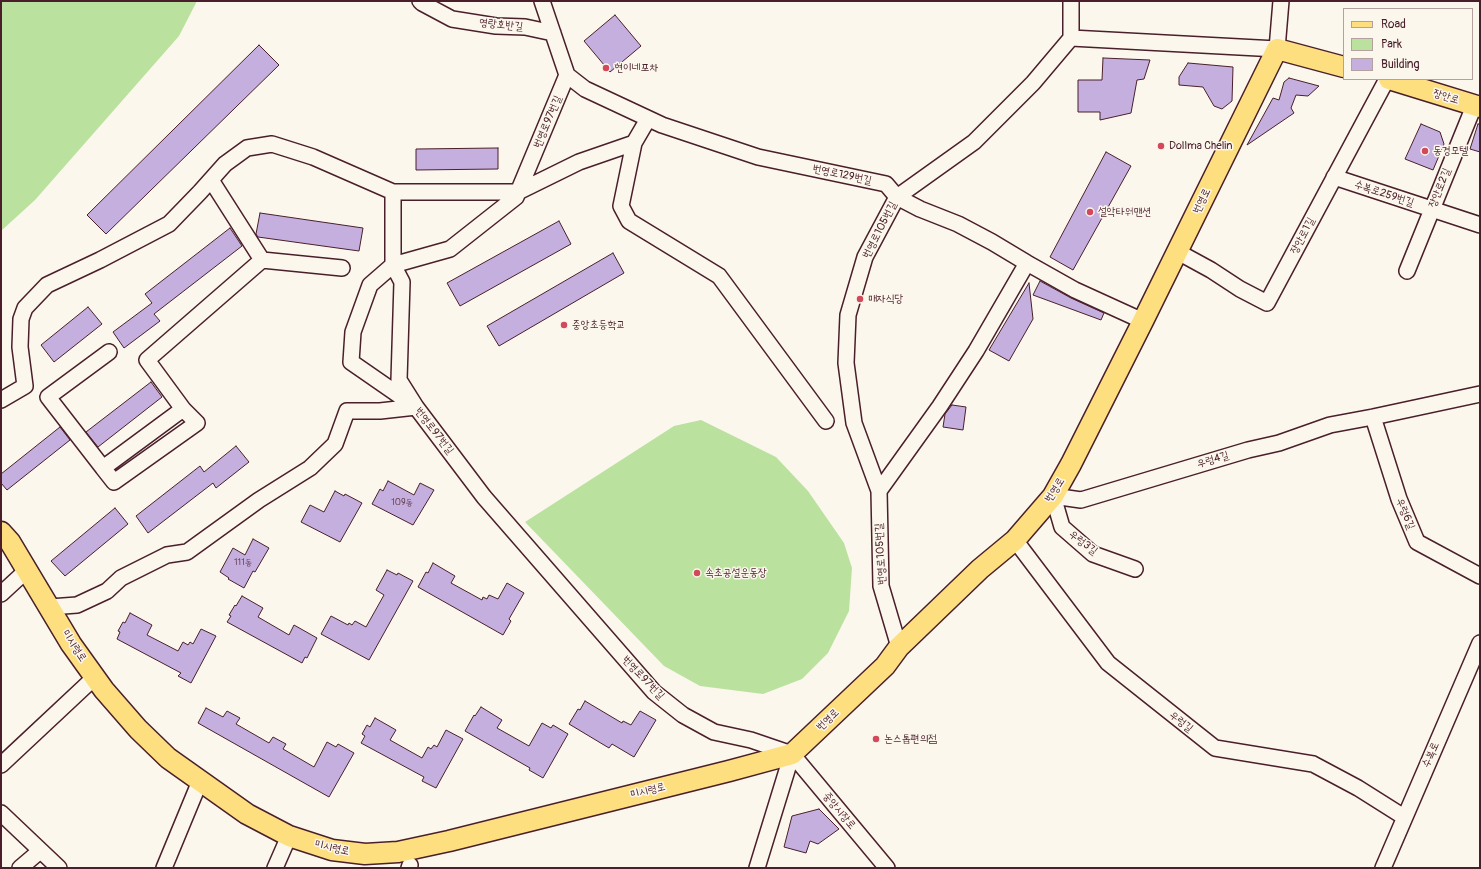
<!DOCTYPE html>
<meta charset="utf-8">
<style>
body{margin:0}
#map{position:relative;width:1481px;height:869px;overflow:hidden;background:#fbf7ec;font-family:Pangolin,sans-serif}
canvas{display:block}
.frame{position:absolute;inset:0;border:2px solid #4a1f2b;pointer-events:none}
.legend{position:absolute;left:1343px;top:8px;width:130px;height:72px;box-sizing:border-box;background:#fbf7ec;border:1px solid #b4a19f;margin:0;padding:5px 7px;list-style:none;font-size:12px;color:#4a1f2b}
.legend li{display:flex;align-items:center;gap:8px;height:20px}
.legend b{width:20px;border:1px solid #b4a19f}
</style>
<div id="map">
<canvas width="1481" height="869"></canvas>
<div class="frame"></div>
<ul class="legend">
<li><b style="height:5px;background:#fddf80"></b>Road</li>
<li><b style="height:11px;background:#bae29e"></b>Park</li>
<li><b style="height:11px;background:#c5afde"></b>Building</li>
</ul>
</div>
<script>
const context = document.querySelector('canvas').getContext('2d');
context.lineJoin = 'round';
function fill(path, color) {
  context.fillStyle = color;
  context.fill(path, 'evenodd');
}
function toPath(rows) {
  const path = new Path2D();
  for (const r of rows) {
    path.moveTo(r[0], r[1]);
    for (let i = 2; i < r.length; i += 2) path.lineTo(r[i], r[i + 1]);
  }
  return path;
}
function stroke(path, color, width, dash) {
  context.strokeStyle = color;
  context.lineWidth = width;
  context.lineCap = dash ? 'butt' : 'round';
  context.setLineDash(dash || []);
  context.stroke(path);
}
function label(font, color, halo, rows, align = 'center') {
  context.font = font + ' Pangolin,"Poor Story",sans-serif';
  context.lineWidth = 3;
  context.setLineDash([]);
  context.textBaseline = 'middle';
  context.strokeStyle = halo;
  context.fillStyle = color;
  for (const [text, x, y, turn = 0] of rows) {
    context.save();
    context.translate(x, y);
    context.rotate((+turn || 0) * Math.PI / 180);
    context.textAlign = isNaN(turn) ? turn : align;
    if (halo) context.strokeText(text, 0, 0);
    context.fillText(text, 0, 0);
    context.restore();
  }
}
const green = toPath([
 [1,1,197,1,179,36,35,200,1,231],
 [701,420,776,457,808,491,844,543,852,568,849,611,828,653,802,679,763,694,700,686,664,666,525,522,674,426]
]);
const building = toPath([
 [615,15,641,46,610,72,584,41,615,15],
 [259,45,279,65,106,234,87,215,259,45],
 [1103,58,1150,60,1144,79,1137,80,1131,113,1100,120,1100,112,1078,112,1078,80,1102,80,1103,58],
 [1188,63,1233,67,1232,101,1222,109,1214,106,1203,87,1179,85,1179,77,1188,63],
 [1289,78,1319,86,1308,96,1296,95,1291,108,1294,113,1247,145,1273,98,1279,100,1284,82,1289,78],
 [1421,124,1440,132,1444,144,1433,170,1405,159,1421,124],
 [1478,124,1480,124,1480,152,1470,149,1478,124],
 [498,148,498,169,416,170,416,149,498,148],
 [1106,152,1131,166,1073,270,1050,257,1106,152],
 [260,213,363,228,359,251,258,237,256,234,260,213],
 [559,221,571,244,460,306,447,283,559,221],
 [230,228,242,246,154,314,160,321,124,348,113,332,152,303,145,294,230,228],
 [613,253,624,273,499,346,487,326,613,253],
 [1040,281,1071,298,1104,313,1101,320,1033,295,1040,281],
 [1029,283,1033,319,1009,361,989,350,1029,283],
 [88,307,102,324,54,362,41,345,88,307],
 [151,382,162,397,98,447,86,432,151,382],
 [952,405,966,407,963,430,943,427,945,414,952,405],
 [60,427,70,440,7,490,1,483,1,474,60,427],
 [236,446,249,462,216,488,213,483,148,533,136,516,200,466,204,472,236,446],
 [388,481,414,495,420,483,434,490,413,525,372,504,380,489,383,491,388,481],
 [335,491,344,496,345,494,362,503,340,542,301,522,310,505,324,512,335,491],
 [115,508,128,524,65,576,51,561,115,508],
 [253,539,269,548,255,572,253,571,244,588,228,579,229,578,220,572,233,548,245,555,253,539],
 [433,563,455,576,451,583,482,600,483,597,487,599,489,595,498,599,507,583,524,593,509,619,511,621,503,635,418,587,426,572,428,573,433,563],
 [387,570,397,575,398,573,413,581,369,660,321,634,331,616,348,625,349,623,352,625,355,621,366,627,384,595,376,590,387,570],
 [242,596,263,608,258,617,289,635,294,625,317,638,307,658,305,657,302,663,227,622,231,616,229,615,235,605,236,606,242,596],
 [130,613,152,625,147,635,178,651,183,642,188,645,190,642,193,644,201,629,216,636,191,683,178,676,181,673,117,639,120,632,118,631,123,622,125,623,130,613],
 [585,701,622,723,623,721,631,725,640,711,656,720,634,757,612,744,609,748,569,724,578,709,580,710,585,701],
 [481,707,502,720,497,728,529,746,542,723,551,728,553,725,568,734,543,778,529,770,530,768,465,731,474,715,475,716,481,707],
 [206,708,223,717,227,711,240,718,236,724,269,743,273,737,286,744,283,749,314,767,327,742,336,747,338,744,354,753,329,797,198,723,206,708],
 [375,718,396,730,390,740,422,758,428,747,431,749,434,745,437,747,446,730,463,739,436,788,422,781,424,777,361,743,365,736,362,734,367,725,370,727,375,718],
 [819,809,839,829,818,844,810,841,806,853,784,847,792,816,819,809]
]);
const minor = toPath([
 [420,1,422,3,452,19,496,26,525,27,553,33],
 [542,1,567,75,585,89,662,125,758,157,886,184,897,197,920,209,958,224,992,242,1027,263,1075,290,1143,321],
 [1071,38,1277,49,1281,1],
 [567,75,516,197,450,249,393,265,370,285,353,332,351,362,416,407,484,497,654,692,683,715,714,732,751,740,792,754],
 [648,119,634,143,621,206,629,221,719,276,826,421],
 [1334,177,1480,225],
 [211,180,262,260],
 [1178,252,1211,270,1240,289,1267,303,1387,79],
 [1407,271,1474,106],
 [109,352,48,397,103,468,183,409,147,360,262,260,342,268],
 [1,400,25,386,20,347,21,319,25,308,47,285,100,260,169,224,200,192,225,164,247,148,272,144,313,157,393,192,518,192,579,162,634,143],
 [1373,417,1399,499,1417,542,1480,576],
 [103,468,114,482,197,423,183,409],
 [879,491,940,406,976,351,1027,263],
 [1015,540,1108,663,1215,748,1313,764,1358,788,1404,817],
 [1135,569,1093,554,1062,527,1053,496,1081,500,1248,450,1279,443,1330,425,1373,417,1480,394],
 [1,594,27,570],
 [50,607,77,605,107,591,121,578,167,555,187,552,259,500,310,468,335,444,347,411,380,411,416,407,399,380,402,282,393,265,393,192],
 [899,647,881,586,879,491,854,423,846,363,848,315,865,257,897,197,974,142,1033,83,1071,38,1071,1],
 [792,754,887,868],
 [1,765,95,677],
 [1,813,59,868],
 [20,868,40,851],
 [164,868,200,781],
 [275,868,289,836],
 [409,868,410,865],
 [757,868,792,754],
 [1383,868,1480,643]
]);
const major = toPath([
 [1389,79,1480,107],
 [1,532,10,542,71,644,104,690,138,729,168,758,247,814,289,836,332,850,365,854,398,852,449,841,729,771,792,754,885,666,899,647,980,569,1015,540,1053,496,1071,464,1143,321,1277,49,1344,67]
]);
const markers = [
 [606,68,4,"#d1495b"],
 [1161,146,4,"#d1495b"],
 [1425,151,4,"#d1495b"],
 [1090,212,4,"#d1495b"],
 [860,299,4,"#d1495b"],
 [564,325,4,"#d1495b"],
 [697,573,4,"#d1495b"],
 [876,739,4,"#d1495b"]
];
const numberNames = [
 ["109동",402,503],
 ["111동",243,563]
];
const streetNames = [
 ["영랑호반길",501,25,6],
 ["장안로",1446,97,17],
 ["번영로97번길",548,122,-67],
 ["번영로129번길",842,175,12],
 ["장안로2길",1440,188,-68],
 ["수복로259번길",1384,194,18],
 ["번영로",1202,201,-64],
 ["번영로105번길",880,230,-63],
 ["장안로1길",1303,236,-62],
 ["번영로97번길",434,431,52],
 ["우렁4길",1213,460,-17],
 ["번영로",1055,490,-57],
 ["우렁6길",1405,514,68],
 ["우렁3길",1083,543,37],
 ["번영로105번길",881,554,-93],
 ["미시령로",74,646,57],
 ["번영로97번길",643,678,46],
 ["번영로",828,720,-43],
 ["우렁길",1181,722,38],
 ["수복로",1431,755,-66],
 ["미시령로",648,791,-14],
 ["중앙시장로",839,811,50],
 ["미시령로",332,848,13]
];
const poiNames = [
 ["현이네포차",614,68],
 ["Dollma Chelin",1169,146],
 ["동경모텔",1433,151],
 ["설악타워맨션",1098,212],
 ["매자식당",868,299],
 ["중앙초등학교",572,325],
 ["속초공설운동장",705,573],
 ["논스톱편의점",884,739]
];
fill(green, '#bae29e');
fill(building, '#c5afde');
stroke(building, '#4a1f2b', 1);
stroke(minor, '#4a1f2b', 18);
stroke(major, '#4a1f2b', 23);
stroke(minor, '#fbf7ec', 15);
stroke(major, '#fddf80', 20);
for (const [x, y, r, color] of markers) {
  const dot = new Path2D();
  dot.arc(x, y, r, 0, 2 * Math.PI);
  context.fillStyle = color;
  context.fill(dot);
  stroke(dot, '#fbf7ec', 1.5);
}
label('9px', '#694358', null, numberNames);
label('11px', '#4a1f2b', '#fbf7ec', streetNames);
label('11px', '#4a1f2b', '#fbf7ec', poiNames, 'left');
</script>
